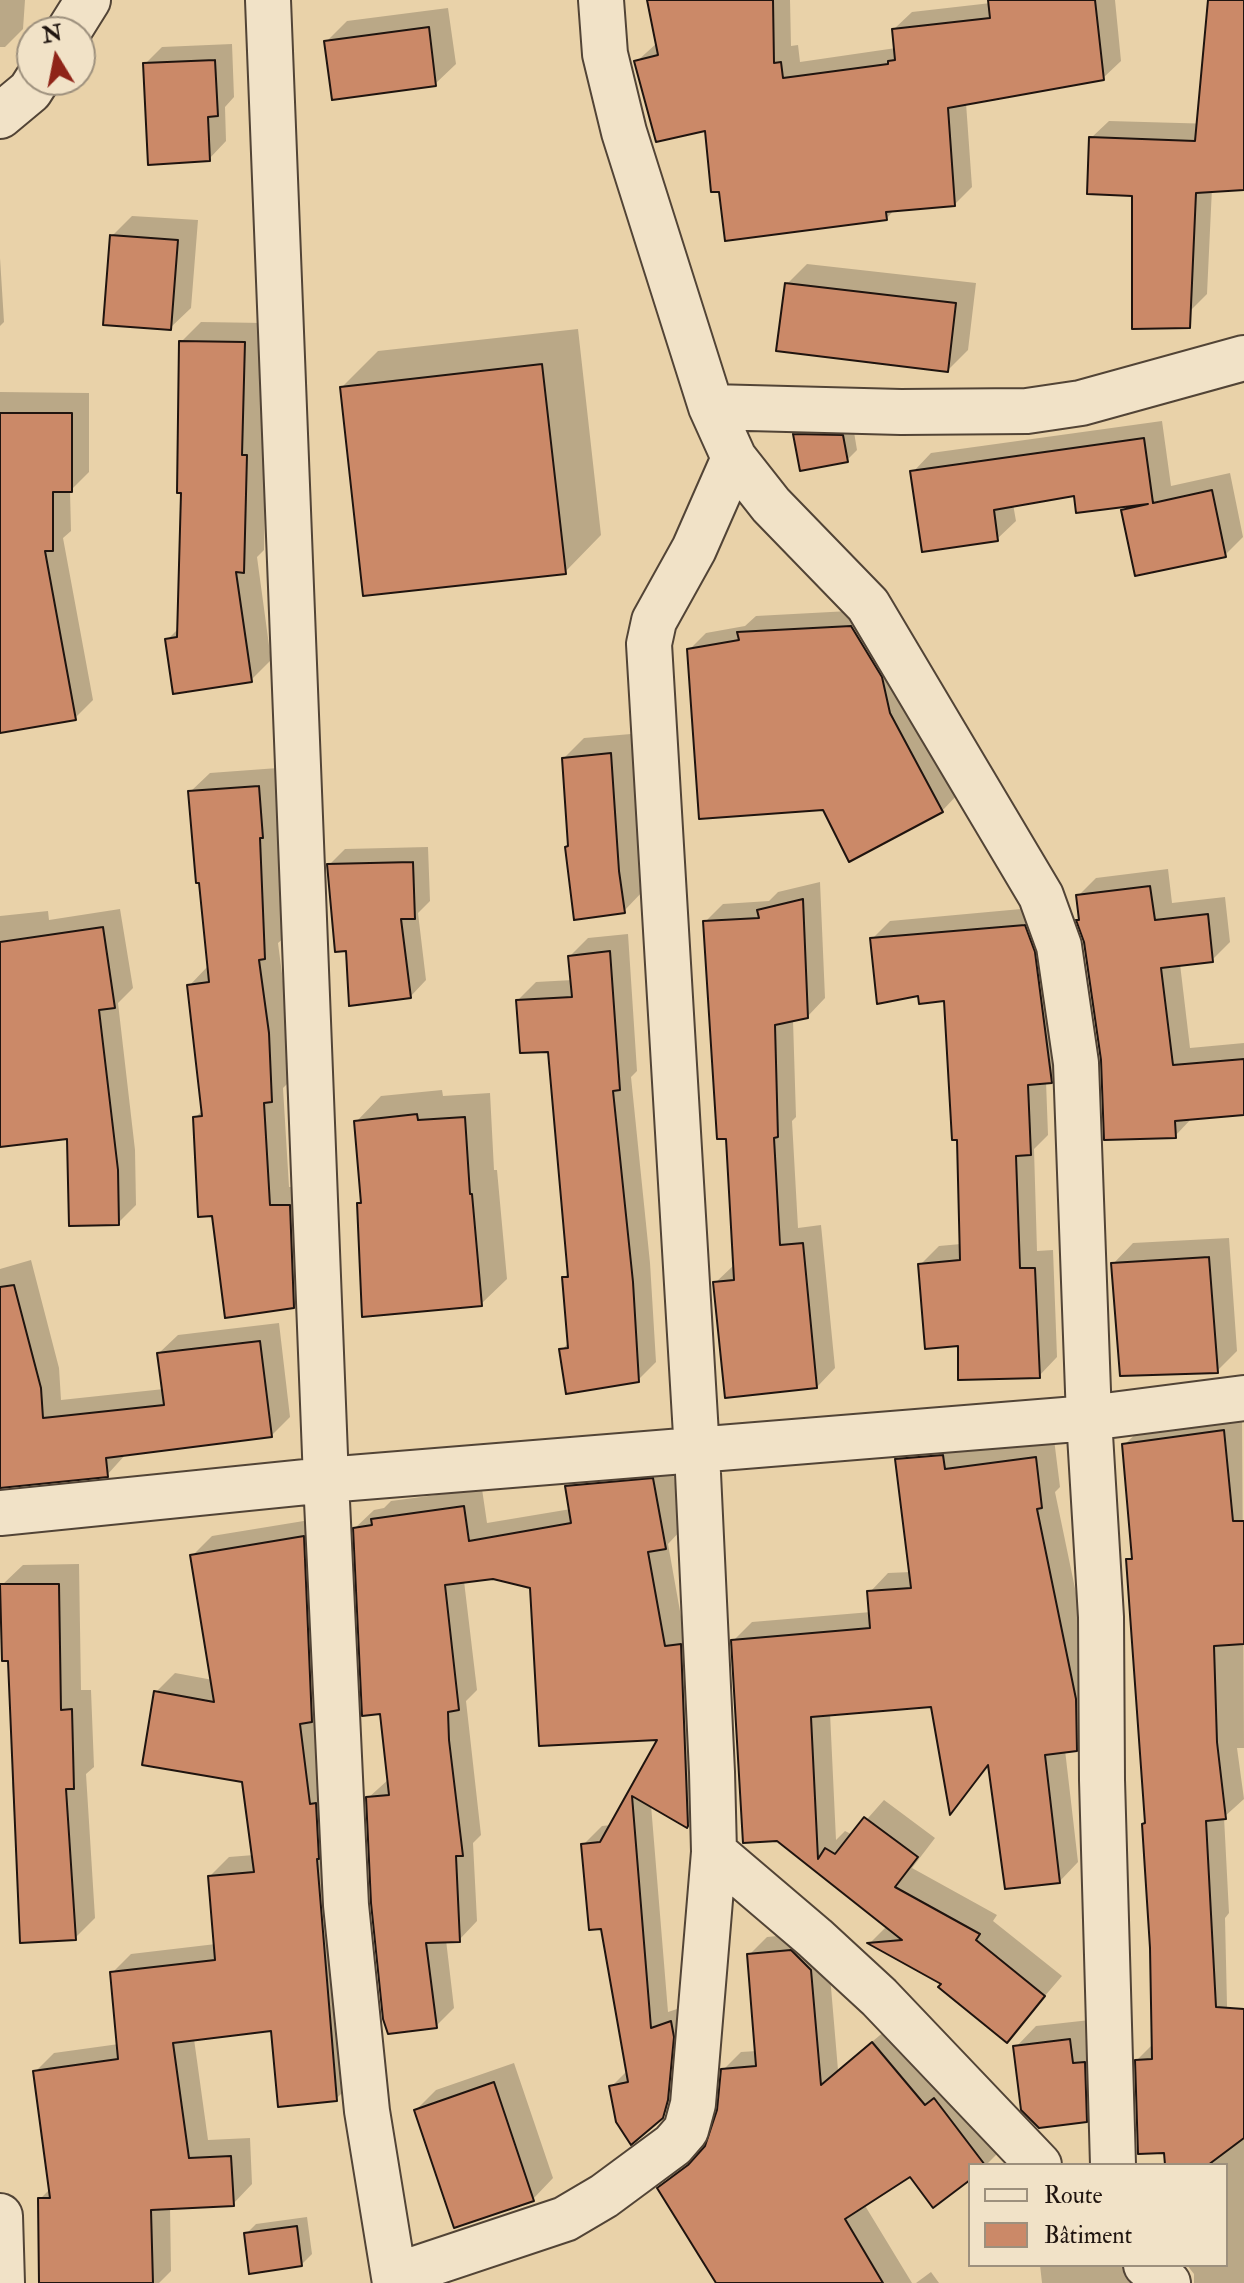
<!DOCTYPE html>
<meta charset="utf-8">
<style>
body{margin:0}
#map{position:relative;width:1244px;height:2283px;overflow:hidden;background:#e9d2a9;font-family:"IM FELL Double Pica",serif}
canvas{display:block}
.legend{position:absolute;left:968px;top:2163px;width:260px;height:104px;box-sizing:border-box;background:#f1e2c7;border:2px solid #9d907d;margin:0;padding:10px 14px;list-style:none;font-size:24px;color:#1f140f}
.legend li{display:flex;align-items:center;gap:16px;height:40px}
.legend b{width:40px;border:2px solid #9d907d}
.north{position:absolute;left:16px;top:16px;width:80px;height:80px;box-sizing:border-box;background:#f1e2c7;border:2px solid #9d907d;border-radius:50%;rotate:350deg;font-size:22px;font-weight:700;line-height:32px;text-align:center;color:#1f140f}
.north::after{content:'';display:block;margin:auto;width:28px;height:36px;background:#8f2418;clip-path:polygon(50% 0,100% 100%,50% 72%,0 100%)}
</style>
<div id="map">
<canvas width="1244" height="2283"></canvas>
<ul class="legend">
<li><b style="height:10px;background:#f1e2c7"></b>Route</li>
<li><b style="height:22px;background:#cb8968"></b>Bâtiment</li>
</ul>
<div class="north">N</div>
</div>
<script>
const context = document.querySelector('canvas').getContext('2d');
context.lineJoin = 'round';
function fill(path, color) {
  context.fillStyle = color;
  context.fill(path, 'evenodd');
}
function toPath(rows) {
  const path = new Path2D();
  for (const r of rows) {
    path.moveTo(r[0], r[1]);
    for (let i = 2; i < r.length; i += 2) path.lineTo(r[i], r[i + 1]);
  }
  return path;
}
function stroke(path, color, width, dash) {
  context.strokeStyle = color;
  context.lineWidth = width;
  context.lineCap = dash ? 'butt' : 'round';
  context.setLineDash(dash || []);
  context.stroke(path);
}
const shadow = toPath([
 [0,0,25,0,23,29,5,47,0,47],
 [649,0,790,0,791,46,798,45,800,62,896,48,894,29,912,12,991,3,990,0,1115,0,1121,61,1103,78,966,103,972,187,955,204,895,209,887,218,720,189,706,129,636,62,657,43],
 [448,8,456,64,435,84,326,42,347,21],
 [232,44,234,97,225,107,226,141,209,159,145,64,162,47],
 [1109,121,1215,124,1207,294,1190,311,1134,194,1091,138],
 [132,216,198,220,191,308,170,328,112,236],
 [0,258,4,322,0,326],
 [807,264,976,283,968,350,948,370,787,284],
 [201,322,264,323,261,435,266,435,264,550,257,557,271,660,251,680,167,640,180,627,183,491,181,342],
 [578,329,601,535,565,572,342,387,378,351],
 [0,392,89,393,89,472,70,491,71,531,63,538,93,700,75,718,0,731],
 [1162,421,1171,486,1230,473,1243,537,1225,555,1123,510,1129,504,1076,493,1013,504,1016,521,997,539,913,472,931,453],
 [805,425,853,426,857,450,847,460,795,435],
 [868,610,958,794,942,811,824,808,689,650,706,633,745,626,756,616],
 [631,734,639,850,644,890,624,911,570,845,564,758,584,738],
 [278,768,284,938,278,943,287,1012,290,1081,283,1088,289,1187,309,1186,313,1287,293,1307,213,1214,195,1118,203,1110,189,986,208,966,190,792,210,773],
 [428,847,430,901,418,913,426,980,410,997,348,949,329,865,345,849],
 [1168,869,1172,903,1225,897,1230,942,1212,960,1180,964,1190,1048,1244,1043,1244,1113,1193,1117,1175,1136,1103,1059,1078,896,1096,878],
 [820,882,825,998,807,1017,793,1020,796,1117,792,1121,798,1228,821,1225,835,1368,817,1387,715,1283,734,1265,728,1137,705,922,723,904,769,901,778,892],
 [1043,907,1069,1063,1051,1081,1046,1081,1048,1135,1034,1149,1037,1251,1053,1250,1057,1357,1039,1376,960,1344,920,1265,939,1246,961,1244,958,1138,945,999,920,993,872,939,890,921],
 [120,909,133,988,118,1003,135,1150,136,1205,118,1223,69,1137,0,1145,0,916,48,911,49,920],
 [628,934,637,1071,631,1077,650,1263,656,1362,638,1380,562,1350,569,1342,564,1278,569,1272,550,1050,518,1000,536,982,573,980,570,956,588,938],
 [442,1090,443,1096,490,1093,494,1170,497,1170,507,1279,481,1304,359,1204,363,1201,356,1122,381,1096],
 [1229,1238,1237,1351,1217,1371,1113,1264,1133,1243],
 [31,1260,59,1368,61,1400,164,1389,159,1353,178,1335,279,1323,290,1417,271,1436,126,1454,107,1475,0,1486,0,1269],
 [1242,1413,1244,1748,1237,1748,1244,1799,1224,1817,1229,1913,1225,1918,1229,2092,1244,2095,1244,2283,1194,2283,1194,2274,1187,2265,1226,2265,1226,2165,1177,2165,1137,2060,1154,2043,1146,1822,1128,1560,1134,1555,1124,1445,1143,1427],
 [961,1437,963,1452,1054,1439,1060,1487,1055,1492,1094,1680,1095,1730,1076,1749,1065,1750,1078,1862,1060,1881,990,1765,952,1811,933,1705,830,1713,836,1840,845,1831,853,1835,884,1800,935,1838,912,1868,997,1915,993,1921,1062,1976,1007,2040,944,1984,870,1943,887,1926,777,1839,733,1641,752,1622,871,1612,870,1592,888,1573,911,1572,897,1460,915,1441],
 [671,1461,683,1528,668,1544,683,1628,699,1627,706,1806,687,1825,651,1805,668,2012,689,2005,681,2097,662,2116,611,2087,628,2070,603,1926,584,1844,602,1826,612,1825,661,1738,531,1570,464,1581,477,1690,466,1701,481,1835,473,1843,477,1921,459,1940,446,1940,454,2008,436,2026,368,1798,389,1779,355,1528,374,1510,384,1508,391,1501,482,1489,487,1523,571,1509,567,1486,585,1468],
 [322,1518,355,2080,336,2099,272,2029,194,2039,208,2140,250,2138,252,2184,233,2204,170,2207,171,2271,159,2283,42,2283,40,2199,50,2189,35,2072,54,2053,119,2044,112,1973,131,1954,216,1944,210,1876,229,1857,254,1855,244,1780,156,1692,175,1673,213,1680,192,1556,212,1536],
 [79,1564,81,1690,91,1690,94,1767,86,1774,95,1918,75,1938,22,1941,12,1782,15,1779,10,1659,2,1585,23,1565],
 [809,1933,828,1952,838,2070,891,2026,1003,2148,986,2165,970,2165,970,2177,910,2174,864,2204,912,2283,731,2283,660,2188,677,2170,703,2152,719,2111,723,2070,741,2052,757,2051,749,1955,767,1937],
 [1090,2020,1106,2100,1086,2120,1016,2047,1036,2026],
 [514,2063,553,2178,533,2199,416,2110,436,2090],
 [307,2217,312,2254,302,2264,246,2234,256,2224],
 [1040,2265,1122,2265,1136,2283,1042,2283],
 [931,2272,939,2283,916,2283]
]);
const building = toPath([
 [647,0,773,0,774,63,781,62,783,78,888,64,888,61,895,60,892,29,990,18,988,0,1095,0,1104,80,948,108,955,206,886,212,887,220,725,241,719,192,711,192,705,131,656,142,634,61,658,55,647,0],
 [1208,0,1244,0,1244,190,1196,193,1190,328,1132,329,1132,196,1087,194,1089,137,1195,141,1208,0],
 [429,27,436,86,332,100,324,41,429,27],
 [215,60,218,116,208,117,210,161,148,165,143,63,215,60],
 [110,235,178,240,171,330,103,325,110,235],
 [785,283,956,303,948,372,776,351,785,283],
 [179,341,245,342,242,455,247,455,244,573,236,572,252,682,173,694,165,639,177,637,181,493,177,493,179,341],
 [542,364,566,574,363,596,340,387,542,364],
 [0,413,72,413,72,492,53,492,53,551,45,551,76,720,0,733,0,413],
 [793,434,843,435,848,462,800,471,793,434],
 [1144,438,1153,503,1212,490,1226,557,1135,576,1121,510,1148,504,1076,513,1074,496,994,510,998,541,922,552,910,471,1144,438],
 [851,626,882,677,890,713,943,812,849,862,823,810,699,819,687,649,739,640,737,632,851,626],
 [611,753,619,871,625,913,574,920,565,847,568,846,562,758,611,753],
 [259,786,263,838,260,838,265,959,259,960,269,1033,272,1102,264,1103,270,1205,290,1205,294,1308,225,1318,212,1216,198,1217,193,1117,202,1116,187,985,209,982,199,883,196,883,188,791,259,786],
 [413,862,415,919,401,919,411,998,349,1006,346,951,335,952,327,864,413,862],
 [1150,886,1155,920,1208,914,1213,962,1161,968,1173,1065,1244,1059,1244,1115,1175,1121,1176,1138,1104,1140,1101,1060,1084,942,1076,920,1079,920,1076,895,1150,886],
 [803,899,808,1018,775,1025,778,1137,774,1138,780,1245,803,1243,817,1388,725,1398,713,1282,734,1280,726,1139,717,1139,703,921,759,918,757,910,803,899],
 [1025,925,1035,952,1052,1083,1028,1085,1031,1155,1016,1156,1020,1268,1035,1268,1040,1378,958,1380,958,1346,925,1349,918,1264,960,1260,957,1140,952,1140,944,1001,919,1004,918,996,877,1004,870,938,1025,925],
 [103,927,115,1008,99,1010,118,1170,119,1225,69,1226,67,1139,0,1147,0,942,103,927],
 [610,951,620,1090,613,1091,633,1282,639,1382,566,1394,559,1349,568,1348,562,1277,568,1277,548,1052,520,1053,516,1000,572,997,568,956,610,951],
 [417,1114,418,1120,465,1117,470,1194,472,1194,482,1306,362,1317,357,1203,361,1203,354,1121,417,1114],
 [1209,1257,1218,1373,1120,1376,1111,1263,1209,1257],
 [14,1285,41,1388,43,1418,164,1405,157,1353,260,1341,272,1437,106,1458,108,1477,0,1488,0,1287,14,1285],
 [1224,1430,1233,1521,1244,1521,1244,1644,1214,1646,1217,1742,1226,1819,1206,1821,1216,2007,1244,2009,1244,2138,1208,2165,1165,2165,1164,2153,1138,2154,1135,2060,1152,2059,1150,1948,1142,1824,1145,1823,1126,1559,1132,1559,1122,1444,1224,1430],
 [943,1455,945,1469,1036,1457,1042,1508,1037,1509,1076,1699,1077,1751,1045,1755,1060,1883,1005,1889,988,1765,950,1815,931,1707,811,1717,818,1859,825,1848,835,1854,864,1817,918,1857,895,1887,980,1934,976,1940,1045,1996,1007,2043,938,1987,941,1984,867,1943,902,1940,777,1841,743,1843,731,1640,870,1628,867,1591,911,1588,895,1459,943,1455],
 [653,1478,666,1549,648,1552,665,1646,681,1644,688,1826,687,1828,632,1796,651,2028,671,2021,674,2037,668,2100,663,2118,631,2145,616,2122,609,2086,628,2082,601,1929,589,1930,581,1844,600,1842,657,1740,539,1746,530,1588,493,1579,445,1585,459,1710,448,1712,449,1740,463,1856,456,1856,460,1942,426,1943,437,2028,388,2034,383,2019,371,1903,366,1797,389,1795,380,1714,362,1716,353,1528,372,1525,371,1519,464,1506,469,1541,571,1523,565,1486,653,1478],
 [304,1536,312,1722,300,1724,310,1804,316,1803,319,1859,317,1859,337,2101,278,2107,271,2031,173,2043,189,2158,231,2156,234,2206,151,2210,153,2283,39,2283,38,2198,50,2198,33,2071,118,2059,110,1972,215,1960,208,1876,254,1872,242,1782,142,1765,154,1691,214,1702,190,1555,304,1536],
 [0,1584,59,1584,61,1710,72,1709,74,1789,66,1789,76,1940,20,1943,8,1661,2,1661,0,1584],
 [791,1950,811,1970,821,2085,872,2042,925,2105,934,2098,985,2165,970,2165,970,2180,933,2208,910,2177,845,2219,883,2283,716,2283,657,2188,688,2165,705,2146,717,2110,721,2069,756,2066,747,1954,791,1950],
 [1070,2039,1073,2063,1085,2062,1087,2122,1039,2128,1021,2110,1013,2046,1070,2039],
 [494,2082,534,2201,454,2228,414,2110,494,2082],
 [297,2226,302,2266,249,2274,244,2233,297,2226]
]);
const minor = toPath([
 [268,0,326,1480,346,1905,367,2111,395,2283],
 [601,0,605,54,624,132,711,407,734,458,771,505,868,605,1041,896,1059,946,1076,1063,1089,1418,1101,1617,1102,1780,1113,2165],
 [68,32,88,0],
 [0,116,30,91,37,80],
 [711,407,901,412,1027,411,1081,403,1244,358],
 [0,1513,326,1480,1089,1418,1244,1398],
 [714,1852,815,1938,879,1997,1039,2165],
 [0,2216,2,2283],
 [1146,2265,1168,2283],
 [394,2276,565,2219,604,2196,673,2145,686,2130,693,2104,714,1852,712,1772,697,1452,649,644,654,621,694,549,734,458]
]);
fill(shadow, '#0003');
fill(building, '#cb8968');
stroke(building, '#1f140f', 2);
stroke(minor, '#524436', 48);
stroke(minor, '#f1e2c7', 44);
</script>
